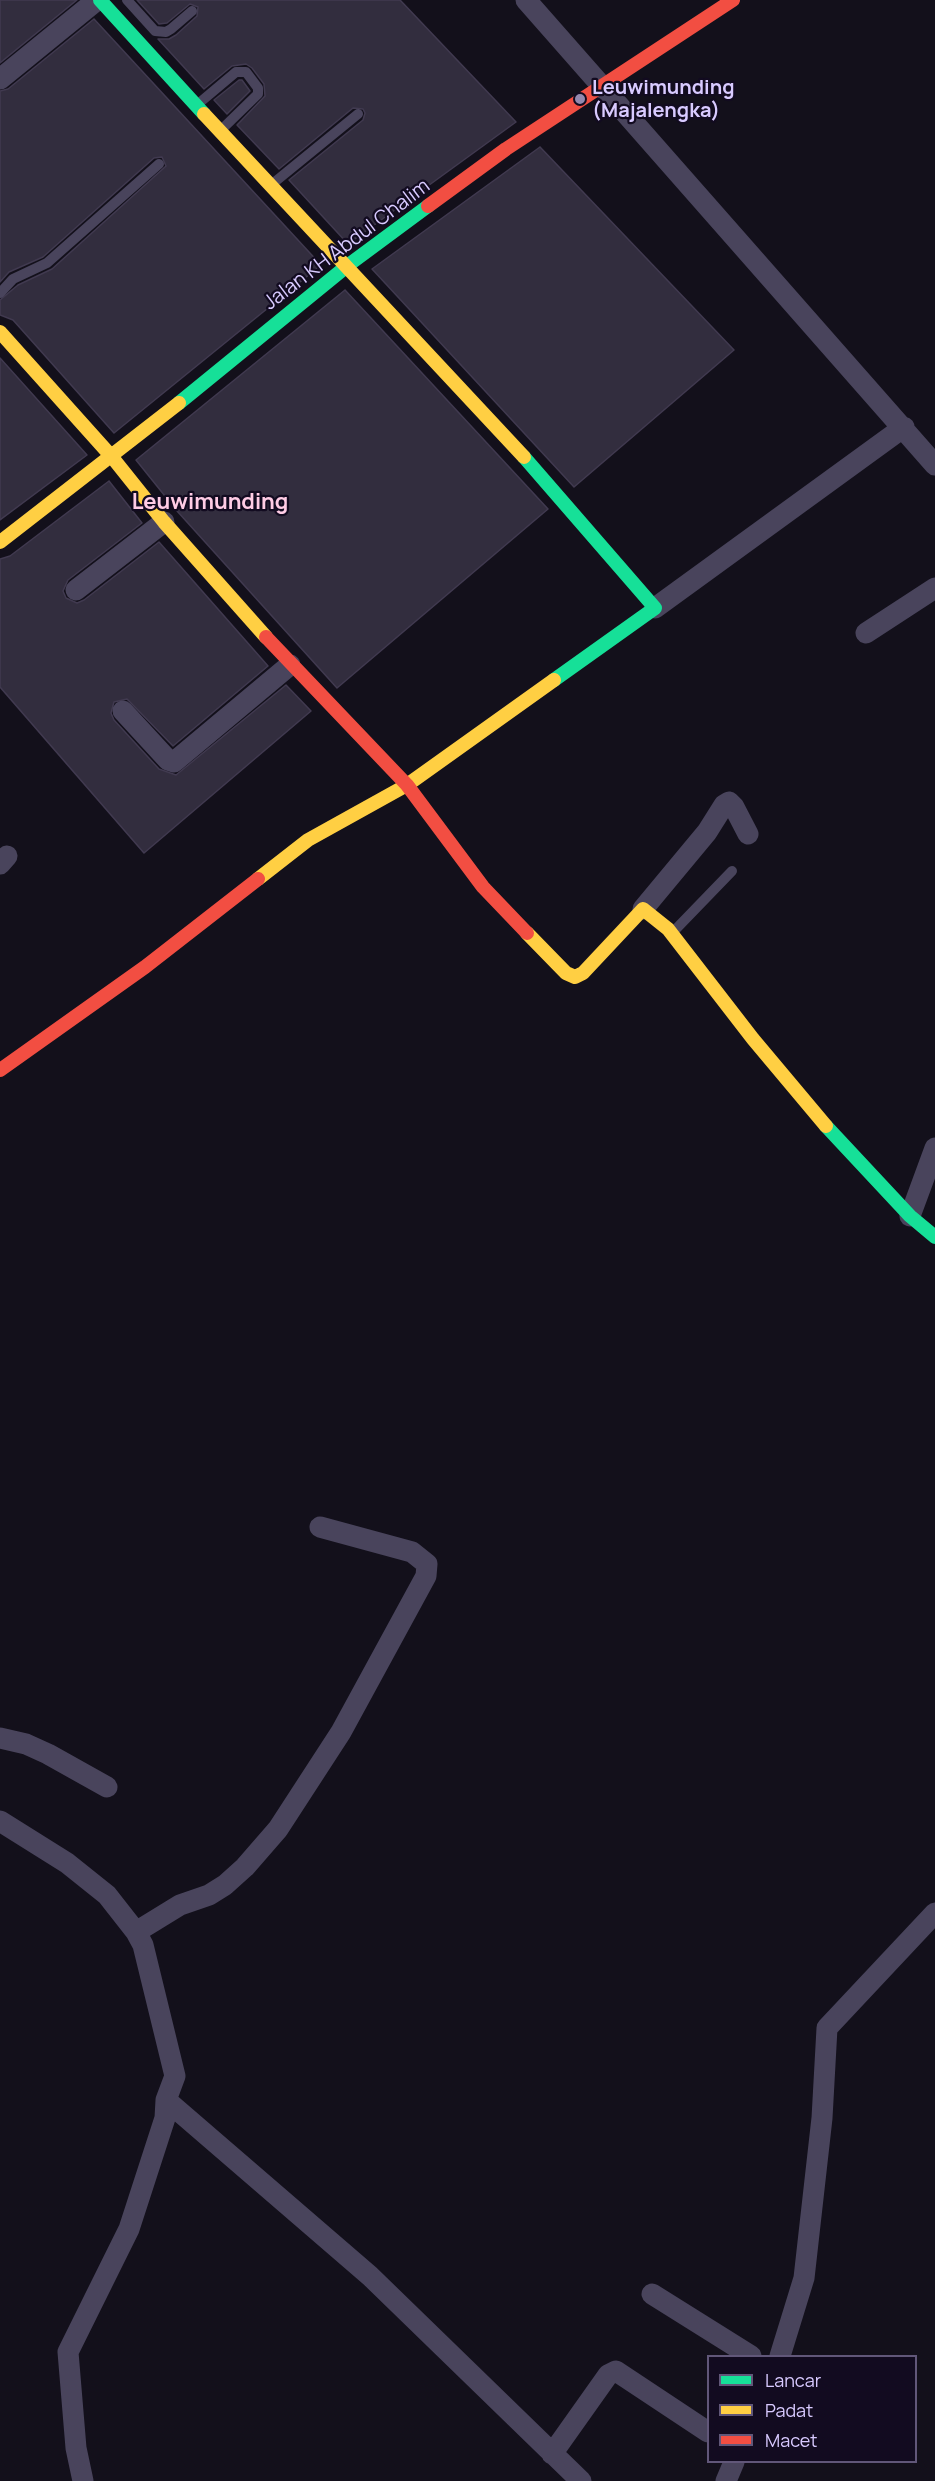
<!DOCTYPE html>
<style>
body{margin:0}
#map{position:relative;width:935px;height:2481px;overflow:hidden;background:#13101b;font-family:Manrope,sans-serif}
canvas{display:block}
.legend{position:absolute;left:707px;top:2355px;width:210px;height:108px;box-sizing:border-box;background:#120b20;border:2px solid #615779;margin:0;padding:8px 10px;list-style:none;font-size:18px;color:#d8caff}
.legend li{display:flex;align-items:center;gap:12px;height:30px}
.legend b{width:30px;border:2px solid #615779}
</style>
<div id="map">
<canvas width="935" height="2481"></canvas>
<ul class="legend">
<li><b style="height:8px;background:#16e098"></b>Lancar</li>
<li><b style="height:8px;background:#ffcf43"></b>Padat</li>
<li><b style="height:8px;background:#f24e42"></b>Macet</li>
</ul>
</div>
<script>
const context = document.querySelector('canvas').getContext('2d');
context.lineJoin = 'round';
function fill(path, color) {
  context.fillStyle = color;
  context.fill(path, 'evenodd');
}
function toPath(rows) {
  const path = new Path2D();
  for (const r of rows) {
    path.moveTo(r[0], r[1]);
    for (let i = 2; i < r.length; i += 2) path.lineTo(r[i], r[i + 1]);
  }
  return path;
}
function stroke(path, color, width, dash) {
  context.strokeStyle = color;
  context.lineWidth = width;
  context.lineCap = dash ? 'butt' : 'round';
  context.setLineDash(dash || []);
  context.stroke(path);
}
function label(font, color, halo, rows, align = 'center') {
  context.font = font + ' Manrope,sans-serif';
  context.lineWidth = 4.5;
  context.setLineDash([]);
  context.textBaseline = 'middle';
  context.strokeStyle = halo;
  context.fillStyle = color;
  for (const [text, x, y, turn = 0] of rows) {
    context.save();
    context.translate(x, y);
    context.rotate((+turn || 0) * Math.PI / 180);
    context.textAlign = isNaN(turn) ? turn : align;
    if (halo) context.strokeText(text, 0, 0);
    context.fillText(text, 0, 0);
    context.restore();
  }
}
const building = toPath([
 [0,0,77,0,0,63,0,0],
 [137,0,400,0,516,122,348,244,289,180,363,120,365,113,363,109,353,108,279,169,237,125,265,96,264,84,252,68,246,64,232,66,204,89,158,39,169,39,176,35,197,16,198,7,190,4,167,23,159,24,137,0],
 [94,19,321,265,114,433,13,320,0,315,0,300,18,285,52,269,166,166,162,157,154,158,43,257,9,272,0,282,0,91,8,89,94,19],
 [239,80,242,80,250,91,227,114,214,100,239,80],
 [540,147,734,350,574,487,372,269,540,147],
 [345,290,548,509,337,688,177,511,136,460,345,290],
 [0,358,87,455,0,520,0,358],
 [109,481,142,523,68,580,63,591,66,598,77,603,84,600,159,542,268,666,173,746,127,699,114,702,111,713,114,720,159,769,176,775,286,685,311,711,144,853,0,687,0,559,10,556,109,481]
]);
const lane = toPath([
 [127,0,155,31,166,32,171,29,192,11],
 [198,104,236,72,246,72,258,88,258,94,221,130],
 [271,185,358,114],
 [0,293,13,279,47,263,159,164],
 [674,931,732,871]
]);
const street = toPath([
 [526,0,935,465],
 [0,79,97,0],
 [76,590,164,522],
 [655,608,904,427],
 [866,633,935,588],
 [123,711,168,760,174,762,290,665],
 [0,864,7,856],
 [643,909,707,832,724,805,729,802,734,807,748,834],
 [910,1216,935,1148],
 [0,1738,26,1744,48,1754,107,1787],
 [0,1821,67,1863,107,1895,136,1932,143,1945,175,2076,166,2100,165,2118,129,2229,68,2352,76,2448,83,2481],
 [136,1932,180,1905,209,1895,225,1885,245,1867,278,1829,341,1732,426,1576,427,1564,412,1552,320,1527],
 [166,2100,370,2276,581,2481],
 [652,2294,751,2356],
 [780,2356,804,2278,822,2118,827,2028,935,1913],
 [552,2454,608,2375,616,2371,708,2432],
 [726,2481,734,2462]
]);
const fast = toPath([
 [100,0,204,114],
 [179,403,347,266,428,206],
 [524,457,655,608,554,680],
 [826,1126,910,1216,935,1237]
]);
const slow = toPath([
 [204,114,524,457],
 [0,332,112,457,164,522,266,637],
 [0,542,179,403],
 [258,879,308,840,407,785,554,680],
 [527,933,566,973,575,977,583,973,643,909,668,929,753,1039,826,1126]
]);
const jam = toPath([
 [428,206,506,149,733,0],
 [266,637,407,785,483,887,527,933],
 [0,1070,145,967,258,879]
]);
const markers = [
 [580,99,6,"#9389af"]
];
const poiNames = [
 ["Leuwimunding",592,88],
 ["(Majalengka)",592,111]
];
const streetNames = [
 ["Jalan KH Abdul Chalim",347,245,-37]
];
const quarterNames = [
 ["Leuwimunding",210,503]
];
fill(building, '#322d3e');
stroke(building, '#413a50', 1.5);
stroke(lane, '#49445c', 10);
stroke(street, '#49445c', 21);
stroke(fast, '#16e098', 14);
stroke(slow, '#ffcf43', 14);
stroke(jam, '#f24e42', 14);
for (const [x, y, r, color] of markers) {
  const dot = new Path2D();
  dot.arc(x, y, r, 0, 2 * Math.PI);
  context.fillStyle = color;
  context.fill(dot);
  stroke(dot, '#120b20', 2);
}
label('bold 20px', '#d8caff', '#120b20', poiNames, 'left');
label('20px', '#d8caff', '#120b20', streetNames);
label('bold 22px', '#ffcce5', '#120b20', quarterNames);
</script>
